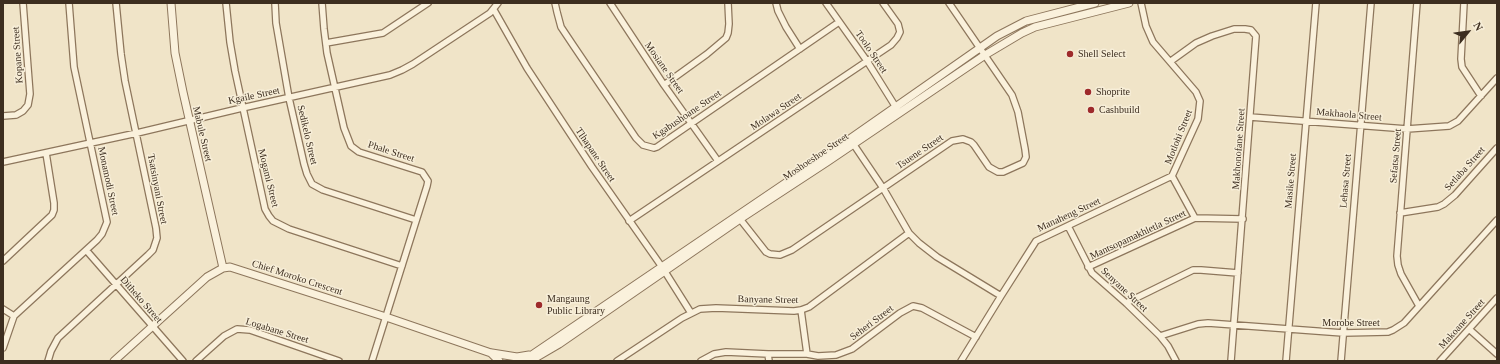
<!DOCTYPE html>
<style>
body{margin:0}
#map{position:relative;width:1500px;height:364px;overflow:hidden;background:#f0e4c8;font-family:Georgia,serif}
canvas{display:block}
.frame{position:absolute;inset:0;border:4px solid #3d2e20;pointer-events:none}
.north{position:absolute;left:1448px;top:12px;width:40px;height:40px;-webkit-text-stroke:3px #f7eed8;paint-order:stroke;rotate:61deg;font-size:11px;font-weight:700;line-height:16px;text-align:center;color:#3d2e20}
.north::after{content:'';display:block;margin:auto;width:14px;height:18px;background:#3d2e20;clip-path:polygon(50% 0,100% 100%,50% 72%,0 100%)}
</style>
<div id="map">
<canvas width="1500" height="364"></canvas>
<div class="frame"></div>
<div class="north">N</div>
</div>
<script>
const context = document.querySelector('canvas').getContext('2d');
context.lineJoin = 'round';
function toPath(rows) {
  const path = new Path2D();
  for (const r of rows) {
    path.moveTo(r[0], r[1]);
    for (let i = 2; i < r.length; i += 2) path.lineTo(r[i], r[i + 1]);
  }
  return path;
}
function stroke(path, color, width, dash) {
  context.strokeStyle = color;
  context.lineWidth = width;
  context.lineCap = dash ? 'butt' : 'round';
  context.setLineDash(dash || []);
  context.stroke(path);
}
function label(font, color, halo, rows, align = 'center') {
  context.font = font + ' Georgia,serif';
  context.lineWidth = 3;
  context.setLineDash([]);
  context.textBaseline = 'middle';
  context.strokeStyle = halo;
  context.fillStyle = color;
  for (const [text, x, y, turn = 0] of rows) {
    context.save();
    context.translate(x, y);
    context.rotate((+turn || 0) * Math.PI / 180);
    context.textAlign = isNaN(turn) ? turn : align;
    if (halo) context.strokeText(text, 0, 0);
    context.fillText(text, 0, 0);
    context.restore();
  }
}
const minor = toPath([
 [226,3,230,42,235,71,265,209,269,216,273,221,289,229,402,266],
 [275,3,276,23,289,98,304,164,307,174,312,184,323,190,416,220],
 [322,3,324,29,327,53,344,128,351,146,359,152,422,172,428,181,427,186,372,361],
 [555,3,557,12,561,27,573,45,636,138,643,145,654,148,657,147,839,22],
 [610,3,664,85,718,161],
 [776,3,778,11,786,27,800,49],
 [826,3,867,61,897,109],
 [1141,3,1146,26,1153,42,1196,92,1200,101,1198,119,1172,176],
 [1417,3,1397,256,1398,265,1401,274,1419,306],
 [1464,3,1461,59,1462,67,1481,96],
 [494,10,527,68,592,167,662,267,691,313],
 [326,43,383,33,428,3],
 [1171,61,1196,43,1212,36,1234,29,1245,29,1251,30,1256,36,1231,361],
 [664,85,707,54,726,38,728,33,729,24,728,3],
 [3,116,16,115,23,111,28,105,30,94,23,3],
 [1250,117,1407,129,1449,126,1458,121,1497,78],
 [852,142,883,188,909,233,919,243,937,257,1001,296],
 [3,162,137,133,242,108,390,75,402,70,413,64,490,13,498,3],
 [1172,176,1195,218],
 [1400,213,1438,207,1444,204,1455,195,1497,148],
 [740,219,766,252,770,254,780,255,792,250,952,141,963,139,971,142,974,145,989,167,998,172,1003,172,1023,163,1026,157,1025,149,1018,112,1012,95,949,3],
 [629,221,891,45,897,38,900,32,898,24,883,3],
 [1068,226,1092,273,1126,303,1160,336,1168,346,1176,361],
 [86,250,183,361],
 [3,261,52,215,54,210,54,203,46,153],
 [1088,267,1195,218,1243,219],
 [1126,303,1193,270,1201,270,1238,273],
 [3,309,14,316],
 [801,310,807,354],
 [1469,329,1497,354],
 [1160,336,1198,324,1208,323,1343,333,1388,332,1393,330,1404,323,1497,220],
 [3,348,14,316,97,240,102,234,107,222,74,67,69,3],
 [768,354,769,361],
 [48,361,51,351,58,338,148,255,153,250,157,238,156,228,125,81,121,54,116,3],
 [196,361,224,336,237,329,250,330,339,361],
 [617,361,682,318,700,309,716,308,794,311,801,310,809,307,909,233],
 [701,361,714,354,726,352,768,354,807,354,818,356,836,355,852,349,900,313,913,306,922,308,976,337],
 [961,361,1001,296,1036,241,1172,176],
 [1286,361,1316,3],
 [1341,361,1371,3],
 [1440,361,1497,298]
]);
const tertiary = toPath([
 [171,3,175,53,183,92,223,268],
 [492,353,517,357,529,355],
 [114,361,207,277,223,268,230,267,386,317,491,353,499,361],
 [523,361,824,157,997,36,1026,21,1095,3],
 [530,361,559,344,740,219,827,162,985,55,1022,33,1035,27,1129,3]
]);
const markers = [
 [1070,54,4,"#9e2a2b"],
 [1088,92,4,"#9e2a2b"],
 [1091,110,4,"#9e2a2b"],
 [539,305,4,"#9e2a2b"]
];
const streetNames = [
 ["Toolo Street",871,52,56],
 ["Kopane Street",18,55,-94],
 ["Mosiane Street",664,68,55],
 ["Kgaile Street",254,96,-12],
 ["Molawa Street",776,112,-34],
 ["Kgabushoane Street",687,115,-34],
 ["Makhaola Street",1349,115,5],
 ["Mabule Street",202,134,77],
 ["Sedikelo Street",307,135,77],
 ["Motlohi Street",1179,137,-68],
 ["Makhonofane Street",1239,149,-86],
 ["Phale Street",391,152,18],
 ["Tsuene Street",920,152,-34],
 ["Tlhapane Street",595,155,56],
 ["Sefatsa Street",1396,156,-85],
 ["Moshoeshoe Street",816,157,-34],
 ["Setlaba Street",1465,169,-48],
 ["Mogami Street",268,178,76],
 ["Monamodi Street",108,181,78],
 ["Masike Street",1291,181,-85],
 ["Lehasa Street",1346,181,-85],
 ["Tsatsinyani Street",157,189,79],
 ["Manaheng Street",1069,215,-25],
 ["Mantsopamakhletla Street",1138,235,-25],
 ["Chief Moroko Crescent",297,278,18],
 ["Senyane Street",1124,290,43],
 ["Ditheko Street",141,300,49],
 ["Banyane Street",768,300,1],
 ["Seheri Street",872,323,-37],
 ["Morobe Street",1351,323],
 ["Makoane Street",1462,324,-48],
 ["Logabane Street",277,331,17]
];
const poiNames = [
 ["Shell Select",1078,54],
 ["Shoprite",1096,92],
 ["Cashbuild",1099,110],
 ["Mangaung",547,299],
 ["Public Library",547,311]
];
stroke(minor, '#8d765c', 8);
stroke(tertiary, '#8d765c', 9);
stroke(minor, '#faf1dc', 5.5);
stroke(tertiary, '#faf1dc', 7);
for (const [x, y, r, color] of markers) {
  const dot = new Path2D();
  dot.arc(x, y, r, 0, 2 * Math.PI);
  context.fillStyle = color;
  context.fill(dot);
  stroke(dot, '#f7eed8', 1.5);
}
label('10px', '#3d2e20', '#f7eed8', streetNames);
label('10px', '#3d2e20', '#f7eed8', poiNames, 'left');
</script>
